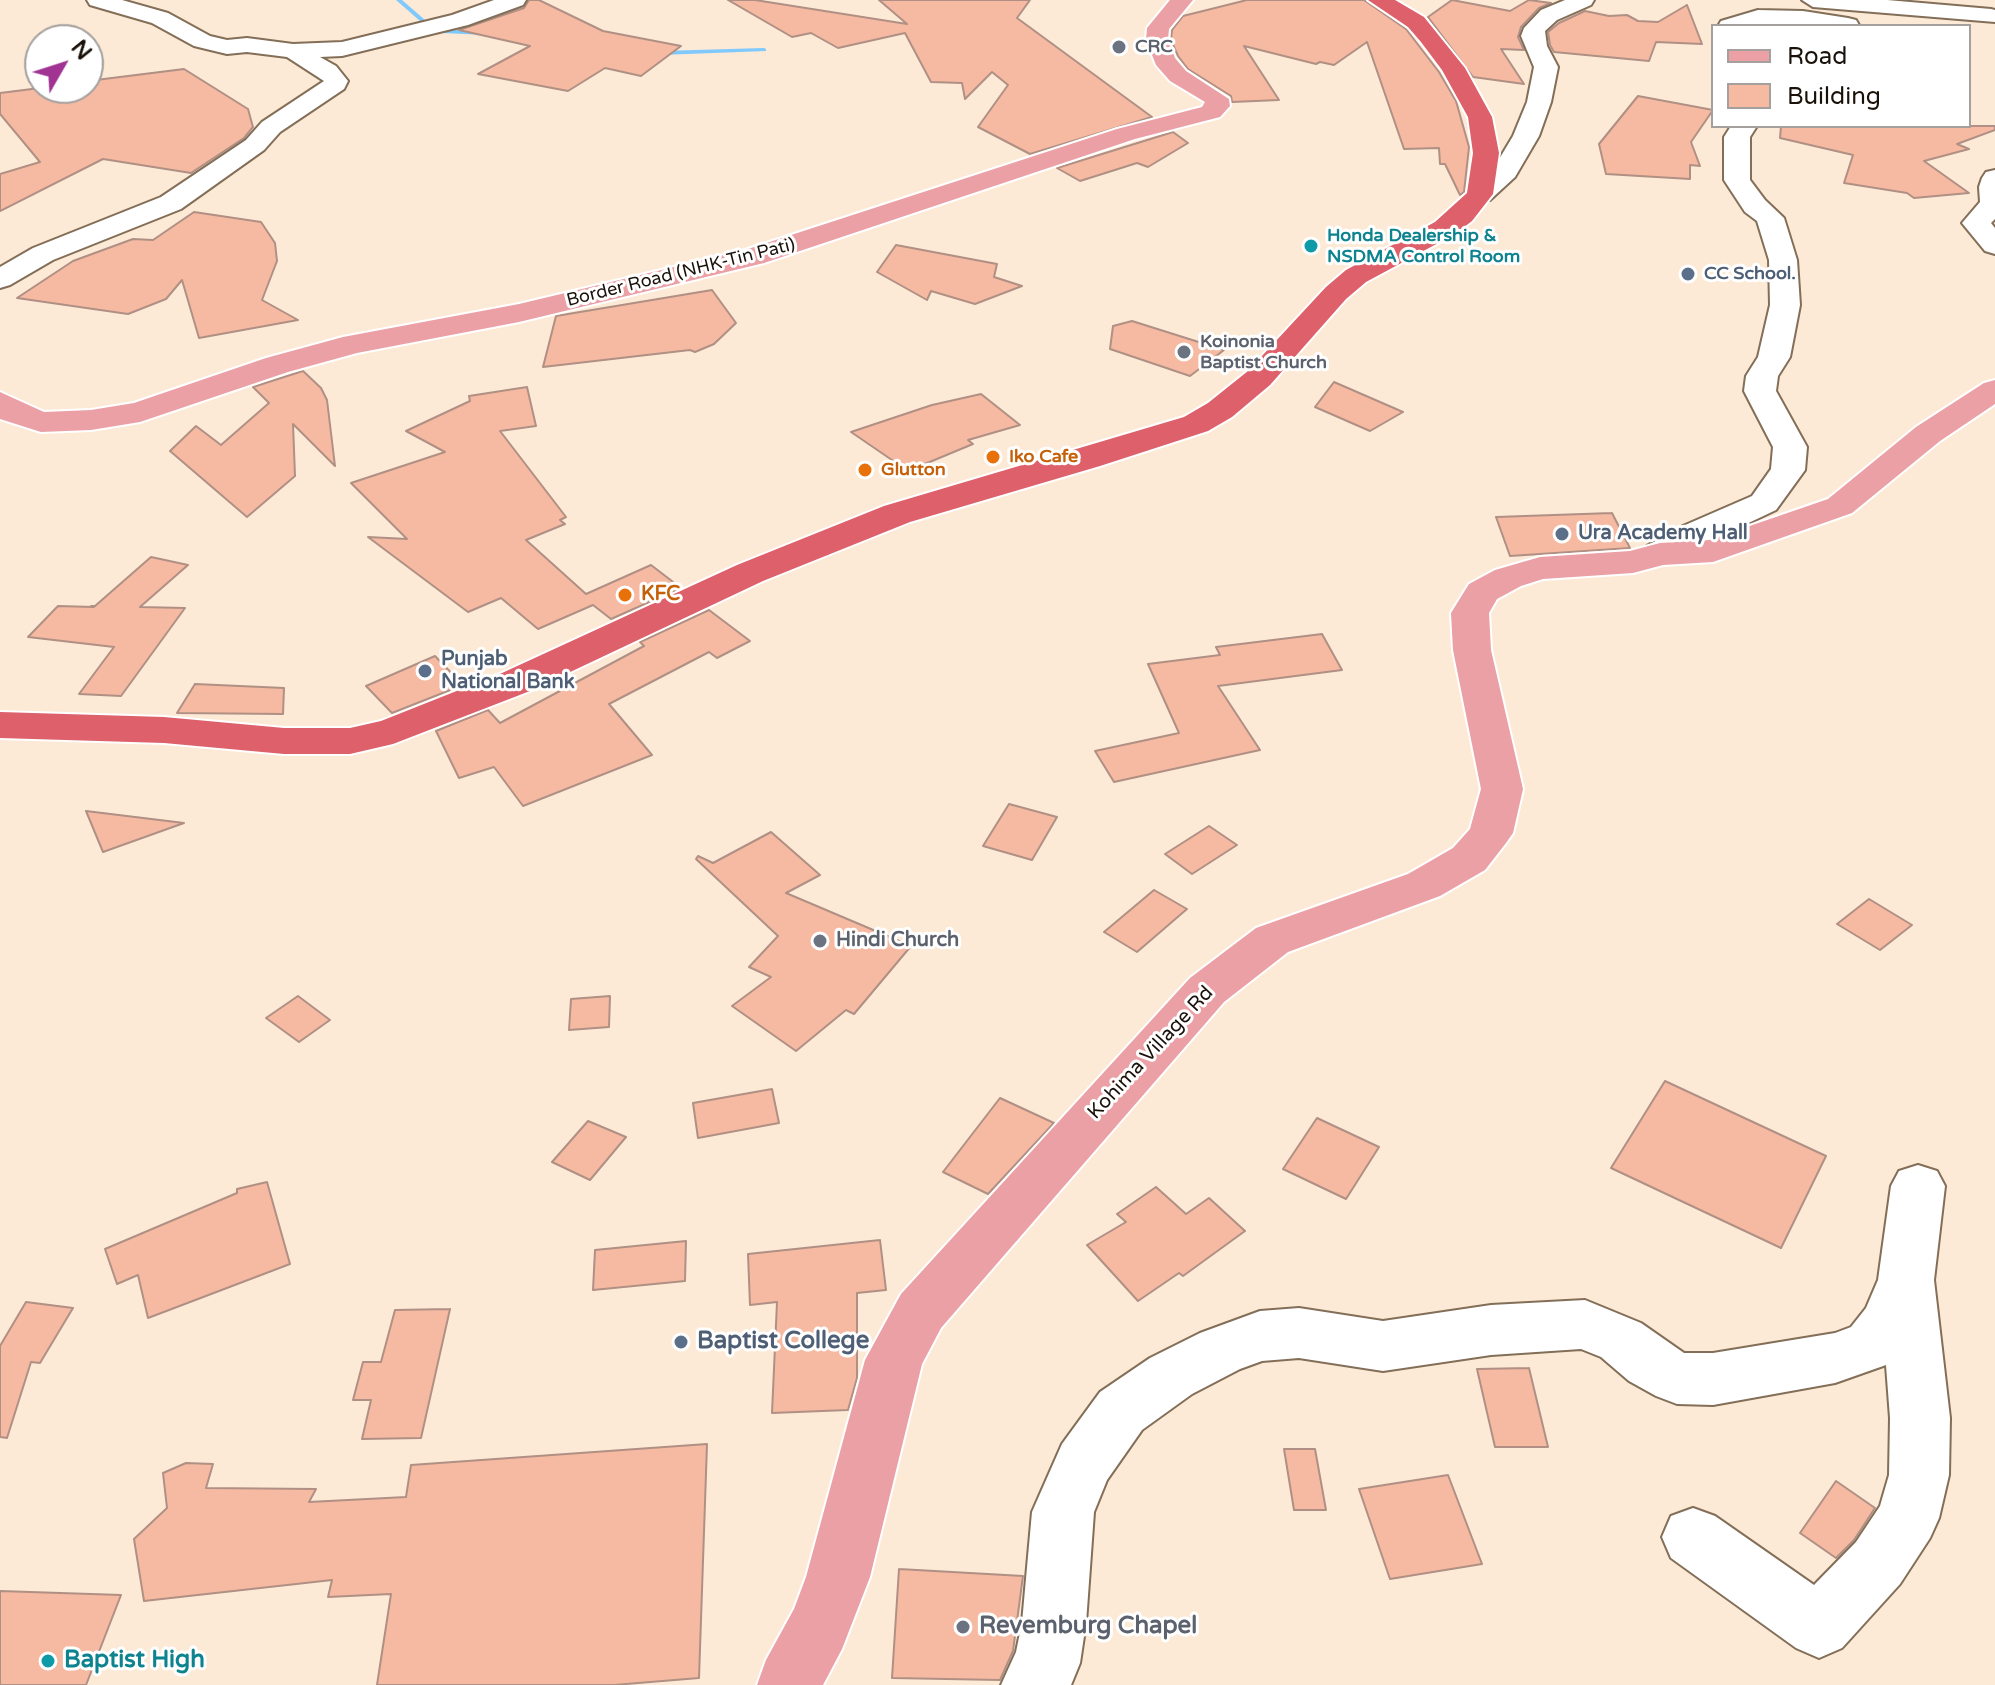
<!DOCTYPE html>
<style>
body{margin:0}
#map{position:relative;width:1995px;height:1685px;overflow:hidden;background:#fdead6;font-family:"Varela Round",sans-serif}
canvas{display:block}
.legend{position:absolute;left:1711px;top:24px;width:260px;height:104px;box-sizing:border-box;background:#fff;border:2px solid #a3a09d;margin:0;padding:10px 14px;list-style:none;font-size:24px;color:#1a120a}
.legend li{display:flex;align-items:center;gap:16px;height:40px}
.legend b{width:40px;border:2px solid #a3a09d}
.north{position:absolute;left:24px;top:24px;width:80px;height:80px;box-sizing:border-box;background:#fff;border:2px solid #a3a09d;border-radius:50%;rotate:51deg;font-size:22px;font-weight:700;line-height:32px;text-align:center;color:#1a120a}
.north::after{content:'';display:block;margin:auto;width:28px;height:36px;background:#a13392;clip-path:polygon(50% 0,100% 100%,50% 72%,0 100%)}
</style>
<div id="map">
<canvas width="1995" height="1685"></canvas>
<ul class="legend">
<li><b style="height:10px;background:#eba0a6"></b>Road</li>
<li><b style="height:22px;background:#f6baa2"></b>Building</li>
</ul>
<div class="north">N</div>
</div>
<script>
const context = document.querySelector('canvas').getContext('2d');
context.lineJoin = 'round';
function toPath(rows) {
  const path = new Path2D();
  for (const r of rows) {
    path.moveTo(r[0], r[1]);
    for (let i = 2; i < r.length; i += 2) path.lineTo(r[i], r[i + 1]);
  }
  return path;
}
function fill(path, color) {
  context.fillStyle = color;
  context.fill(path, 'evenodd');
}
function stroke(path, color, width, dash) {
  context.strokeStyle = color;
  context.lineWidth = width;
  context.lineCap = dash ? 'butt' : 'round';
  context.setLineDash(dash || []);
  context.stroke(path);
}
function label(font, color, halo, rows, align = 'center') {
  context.font = font + ' "Varela Round",sans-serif';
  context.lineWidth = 6;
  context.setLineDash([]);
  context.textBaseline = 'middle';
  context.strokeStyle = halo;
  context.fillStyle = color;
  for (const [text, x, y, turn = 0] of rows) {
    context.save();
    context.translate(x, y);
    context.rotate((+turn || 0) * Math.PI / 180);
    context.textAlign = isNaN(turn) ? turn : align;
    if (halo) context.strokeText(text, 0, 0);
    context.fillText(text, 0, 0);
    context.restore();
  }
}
const stream = toPath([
 [396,0,402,0,432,26,443,29,486,31,489,33,486,35,442,33,428,28,396,0],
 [764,48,766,49,766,51,661,55,658,53,661,51,764,48]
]);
const building = toPath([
 [529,0,539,0,603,31,681,46,641,76,605,68,568,91,478,74,530,46,459,30,524,8,529,0],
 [728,0,755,0,907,24,879,0,1030,0,1017,18,1152,117,1030,154,978,127,1008,85,992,72,965,99,962,83,931,82,905,33,838,48,811,33,792,37,728,0],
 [1247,0,1364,0,1406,29,1439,72,1456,101,1469,147,1464,192,1460,195,1445,164,1440,164,1439,148,1404,149,1367,42,1334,65,1320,62,1316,64,1244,46,1279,100,1232,102,1231,96,1188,69,1178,56,1171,40,1172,30,1183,16,1247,0],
 [1452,0,1510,11,1529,0,1551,3,1539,8,1521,27,1518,37,1524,50,1501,49,1524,84,1473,77,1428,17,1452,0],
 [1687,5,1702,44,1656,42,1649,61,1554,52,1550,45,1548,32,1559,23,1585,11,1609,16,1627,15,1638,21,1658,22,1687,5],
 [184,69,248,109,253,127,244,138,191,173,103,159,0,211,0,174,40,162,0,114,0,93,40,88,88,88,88,81,184,69],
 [1638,96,1713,110,1691,142,1700,166,1690,165,1690,179,1606,174,1599,144,1638,96],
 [1781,126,1995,126,1995,130,1957,144,1969,149,1924,161,1969,193,1914,198,1907,193,1844,183,1853,155,1780,138,1781,126],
 [1173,132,1188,143,1148,167,1137,163,1080,181,1057,168,1173,132],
 [194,212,261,222,275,243,277,261,262,300,298,320,199,338,182,280,166,299,128,314,17,298,73,261,133,239,153,240,194,212],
 [896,245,997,264,994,277,1022,286,975,304,931,291,927,300,877,272,896,245],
 [712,290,736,323,714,344,695,352,690,350,543,367,556,316,712,290],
 [1132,321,1224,350,1190,376,1110,349,1113,326,1132,321],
 [303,371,321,388,327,400,335,466,293,424,295,476,247,517,170,451,196,426,221,445,269,403,253,387,303,371],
 [1334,382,1403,412,1370,431,1315,407,1334,382],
 [527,387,536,426,500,431,566,517,560,520,565,524,526,540,586,594,651,565,681,588,611,619,593,605,538,629,501,598,468,612,368,537,407,539,351,483,445,452,406,431,470,401,469,396,527,387],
 [981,394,1020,425,968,440,973,444,908,471,851,432,932,405,981,394],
 [1612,513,1630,548,1510,556,1496,517,1612,513],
 [151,557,188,565,140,607,185,608,121,696,79,694,114,647,28,637,58,606,94,607,91,606,95,606,151,557],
 [709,610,750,641,717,658,709,652,609,704,652,755,523,806,494,767,459,778,436,731,488,710,500,723,644,646,640,642,709,610],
 [1322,634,1342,670,1218,686,1260,750,1114,782,1095,751,1179,733,1148,664,1220,655,1216,647,1322,634],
 [435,656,463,685,392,713,366,686,435,656],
 [195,684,284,688,283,714,177,713,195,684],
 [1009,804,1057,817,1032,860,983,846,1009,804],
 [86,811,184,823,103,852,86,811],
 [1209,826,1237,845,1192,874,1165,854,1209,826],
 [771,832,820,875,786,893,911,946,854,1014,846,1010,796,1051,732,1006,771,977,749,967,778,936,696,859,698,856,713,863,771,832],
 [1154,890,1187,909,1137,952,1104,932,1154,890],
 [1869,899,1912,925,1880,950,1837,924,1869,899],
 [298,996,330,1020,299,1042,266,1018,298,996],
 [610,996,609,1027,569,1030,571,999,610,996],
 [1665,1081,1826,1156,1781,1248,1611,1168,1665,1081],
 [772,1089,779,1123,698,1138,693,1103,772,1089],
 [1000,1098,1054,1123,988,1194,943,1172,1000,1098],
 [1317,1118,1379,1147,1346,1199,1283,1169,1317,1118],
 [588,1121,626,1137,590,1180,552,1162,588,1121],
 [267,1182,290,1264,148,1318,138,1275,117,1284,105,1249,237,1193,237,1189,267,1182],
 [1156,1187,1186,1214,1209,1198,1245,1231,1183,1276,1179,1273,1138,1301,1087,1245,1126,1222,1117,1214,1156,1187],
 [880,1240,886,1290,857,1293,857,1378,848,1410,772,1413,777,1302,750,1305,748,1254,880,1240],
 [686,1241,685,1281,593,1290,595,1250,686,1241],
 [26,1302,73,1308,40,1363,31,1362,7,1438,0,1437,0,1346,26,1302],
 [450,1309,421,1438,362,1439,371,1400,353,1400,363,1362,381,1362,395,1310,450,1309],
 [1529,1368,1548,1447,1495,1447,1477,1369,1529,1368],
 [707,1444,699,1678,614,1685,377,1685,391,1594,328,1597,332,1580,144,1601,134,1539,167,1508,163,1473,186,1463,213,1464,206,1488,316,1489,309,1502,406,1497,411,1465,707,1444],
 [1284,1449,1315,1449,1326,1510,1294,1510,1284,1449],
 [1448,1475,1482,1564,1390,1579,1359,1489,1448,1475],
 [1836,1481,1875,1508,1854,1540,1836,1558,1800,1533,1836,1481],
 [899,1569,1023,1576,1013,1651,1000,1680,892,1678,899,1569],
 [0,1591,121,1595,86,1685,0,1685,0,1591]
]);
const minor = toPath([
 [87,0,122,0,168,13,210,36,227,40,247,38,293,44,342,42,452,15,494,0,526,0,523,5,468,25,342,56,320,57,336,66,348,81,344,89,280,132,264,150,181,209,53,260,10,285,0,288,0,267,33,248,161,197,246,140,262,122,324,81,287,57,247,52,227,54,194,46,152,23,90,5,87,0],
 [1565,0,1594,0,1591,5,1557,20,1545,31,1547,46,1558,67,1551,102,1539,136,1515,177,1490,200,1470,200,1467,194,1495,166,1513,136,1527,102,1534,67,1521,36,1524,28,1541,10,1565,0],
 [1802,0,1887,0,1991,9,1995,10,1995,22,1813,7,1802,0],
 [1758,10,1803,11,1848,18,1856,20,1859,25,1718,26,1721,21,1758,10],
 [1731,126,1757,126,1750,137,1750,180,1765,200,1784,218,1797,260,1800,305,1790,357,1778,376,1776,391,1807,447,1805,470,1776,510,1702,545,1673,562,1660,565,1647,562,1642,554,1647,546,1676,529,1752,496,1771,469,1773,447,1744,391,1746,376,1758,357,1770,305,1769,260,1757,221,1745,212,1724,180,1724,137,1731,126],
 [1995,170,1995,219,1991,223,1995,228,1995,254,1985,251,1962,223,1980,202,1979,187,1982,178,1986,172,1995,170],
 [1918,1165,1937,1171,1945,1186,1934,1280,1950,1418,1949,1475,1939,1518,1930,1538,1900,1584,1842,1648,1819,1658,1796,1648,1671,1558,1662,1537,1671,1516,1693,1508,1715,1516,1814,1585,1856,1542,1880,1506,1889,1475,1890,1418,1886,1365,1835,1383,1713,1405,1677,1404,1656,1396,1629,1381,1601,1357,1581,1349,1491,1355,1383,1371,1299,1358,1262,1361,1240,1369,1192,1394,1142,1430,1107,1480,1094,1512,1086,1623,1080,1663,1071,1685,1001,1685,1016,1652,1022,1623,1032,1512,1062,1444,1100,1392,1150,1358,1200,1333,1260,1311,1299,1308,1383,1321,1491,1305,1585,1300,1641,1323,1684,1353,1713,1353,1835,1333,1851,1327,1866,1308,1878,1280,1891,1186,1899,1171,1918,1165]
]);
const major = toPath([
 [1170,0,1193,0,1169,29,1168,40,1175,58,1186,71,1229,99,1230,106,1220,117,1135,139,764,263,519,322,357,353,288,372,140,422,91,430,41,432,0,419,0,392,44,412,91,410,134,403,266,358,343,337,519,304,745,250,1117,129,1202,107,1205,102,1170,81,1156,65,1146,40,1147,28,1170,0],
 [1995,380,1995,404,1940,441,1852,513,1713,562,1663,565,1633,573,1543,579,1521,586,1497,599,1489,613,1491,650,1523,789,1513,833,1506,843,1485,870,1440,896,1288,952,1224,1002,941,1328,922,1364,870,1577,842,1649,823,1685,757,1685,766,1660,794,1609,806,1577,865,1360,901,1294,1190,978,1256,928,1408,874,1453,848,1470,829,1481,789,1453,650,1451,613,1469,584,1495,570,1540,557,1630,551,1660,543,1709,540,1828,499,1916,427,1984,383,1995,380]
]);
const highway = toPath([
 [1368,0,1395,0,1424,17,1465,68,1492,117,1499,153,1493,194,1472,221,1455,234,1366,282,1346,299,1270,385,1232,417,1208,431,1100,466,910,522,763,581,530,691,393,744,350,754,284,754,164,743,0,738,0,712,164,717,284,728,350,728,381,721,502,673,737,565,884,506,1184,417,1208,403,1248,371,1326,287,1346,270,1435,222,1467,193,1473,153,1468,117,1442,70,1421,42,1408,27,1368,0]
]);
const markers = [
 [1119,47,8,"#6b7280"],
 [1311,246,8,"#0f9aa8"],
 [1688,274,8,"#5c6f8a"],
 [1184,352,8,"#6b7280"],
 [993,457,8,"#e8710a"],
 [865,470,8,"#e8710a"],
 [1562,534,8,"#5c6f8a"],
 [625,595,8,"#e8710a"],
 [425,671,8,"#5c6f8a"],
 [820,941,8,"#6b7280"],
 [681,1342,8,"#5c6f8a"],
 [963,1627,8,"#6b7280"],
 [48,1661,8,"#0f9aa8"]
];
const farWorshipnames = [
 ["CRC",1135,47],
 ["Koinonia",1200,342],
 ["Baptist Church",1200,363]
];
const farCulturenames = [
 ["Honda Dealership &",1327,236],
 ["NSDMA Control Room",1327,257]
];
const farStreetnames = [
 ["Border Road (NHK-Tin Pati)",681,273,-14]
];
const farServicenames = [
 ["CC School.",1704,274]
];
const farFoodnames = [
 ["Iko Cafe",1009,457],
 ["Glutton",881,470]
];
const serviceNames = [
 ["Ura Academy Hall",1578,534],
 ["Punjab",441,660],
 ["National Bank",441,683]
];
const foodNames = [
 ["KFC",641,595]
];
const worshipNames = [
 ["Hindi Church",836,941]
];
const streetNames = [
 ["Kohima Village Rd",1151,1053,-47]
];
const nearServicenames = [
 ["Baptist College",697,1342]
];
const nearWorshipnames = [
 ["Revemburg Chapel",979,1627]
];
const nearCulturenames = [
 ["Baptist High",64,1661]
];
fill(stream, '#7fc9fd');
fill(building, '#f6baa2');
stroke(building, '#b09084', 2);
stroke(minor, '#836e58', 4);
stroke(major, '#fff', 4);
stroke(highway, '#fff', 4);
fill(minor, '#fff');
fill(major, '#eba0a6');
fill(highway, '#dd606a');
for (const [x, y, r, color] of markers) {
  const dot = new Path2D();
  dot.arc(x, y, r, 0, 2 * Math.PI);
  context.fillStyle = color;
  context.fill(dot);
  stroke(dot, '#fff', 3);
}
label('bold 18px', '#5b616d', '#fff', farWorshipnames, 'left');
label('bold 18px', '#0d838f', '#fff', farCulturenames, 'left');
label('18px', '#1a120a', '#fff', farStreetnames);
label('bold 18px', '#4e5e75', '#fff', farServicenames, 'left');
label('bold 18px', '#c56008', '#fff', farFoodnames, 'left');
label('bold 20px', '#4e5e75', '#fff', serviceNames, 'left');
label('bold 20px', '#c56008', '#fff', foodNames, 'left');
label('bold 20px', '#5b616d', '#fff', worshipNames, 'left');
label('20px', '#1a120a', '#fff', streetNames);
label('bold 24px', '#4e5e75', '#fff', nearServicenames, 'left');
label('bold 24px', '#5b616d', '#fff', nearWorshipnames, 'left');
label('bold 24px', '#0d838f', '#fff', nearCulturenames, 'left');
</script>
